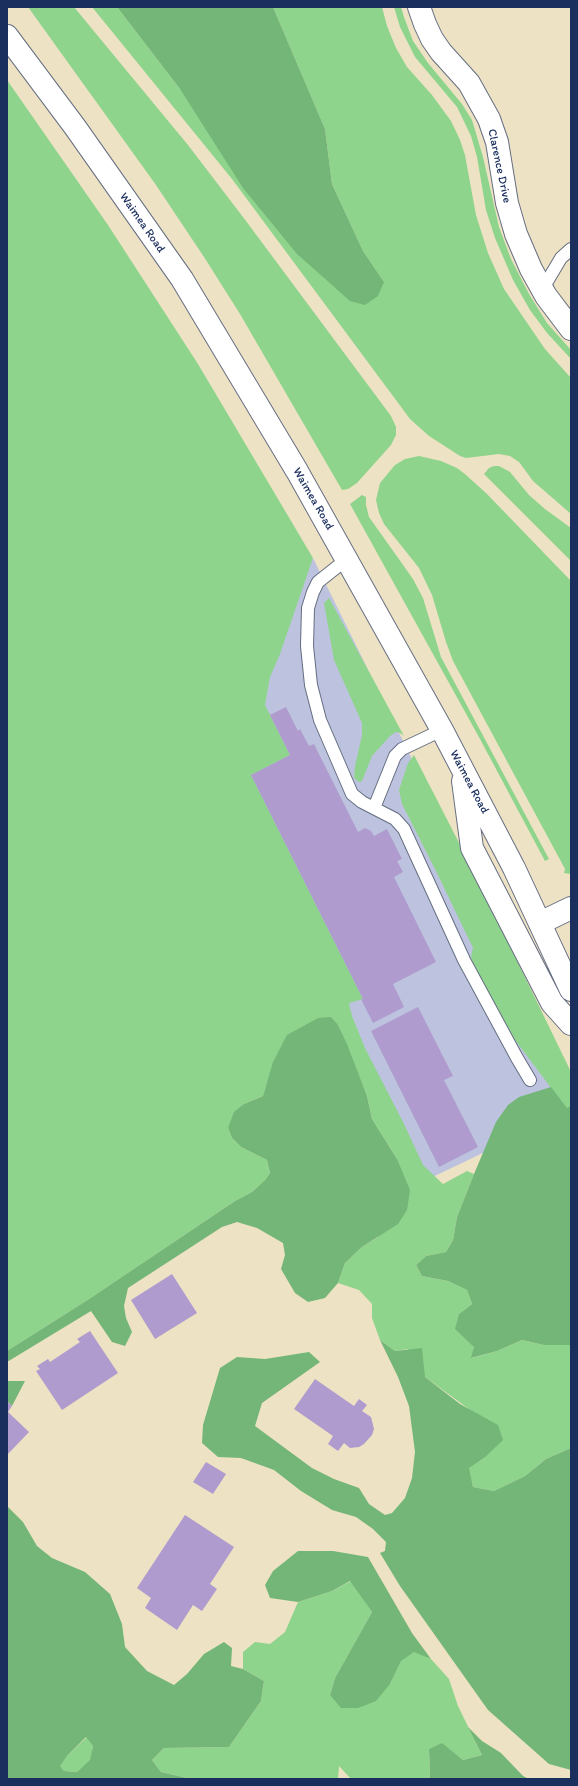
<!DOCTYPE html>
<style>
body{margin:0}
#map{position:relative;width:578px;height:1786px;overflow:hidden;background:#eee2c4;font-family:Itim,sans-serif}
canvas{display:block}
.frame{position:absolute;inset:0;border:8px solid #1b2f5e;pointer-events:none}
</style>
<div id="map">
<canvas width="578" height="1786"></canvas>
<div class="frame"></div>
</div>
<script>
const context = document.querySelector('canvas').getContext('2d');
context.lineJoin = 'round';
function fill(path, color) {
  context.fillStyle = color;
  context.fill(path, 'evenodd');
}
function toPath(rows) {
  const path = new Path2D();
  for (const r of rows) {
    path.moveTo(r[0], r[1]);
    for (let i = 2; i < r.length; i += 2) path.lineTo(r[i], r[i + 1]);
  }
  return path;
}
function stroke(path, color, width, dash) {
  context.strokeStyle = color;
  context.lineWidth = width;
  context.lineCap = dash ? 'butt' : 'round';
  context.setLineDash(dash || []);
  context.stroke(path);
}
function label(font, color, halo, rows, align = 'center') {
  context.font = font + ' Itim,sans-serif';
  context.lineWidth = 3.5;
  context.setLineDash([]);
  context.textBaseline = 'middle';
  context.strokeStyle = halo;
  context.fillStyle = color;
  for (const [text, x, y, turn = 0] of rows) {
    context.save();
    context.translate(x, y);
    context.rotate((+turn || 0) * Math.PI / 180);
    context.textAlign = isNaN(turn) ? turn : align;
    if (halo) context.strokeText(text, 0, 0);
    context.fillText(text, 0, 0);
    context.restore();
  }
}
const industrial = toPath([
 [313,558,571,1082,571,1111,420,1183,218,756]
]);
const green = toPath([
 [28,7,74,7,188,145,246,221,391,416,396,427,396,435,391,445,357,483,348,489,342,490,240,314,204,257,156,185],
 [92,7,117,7,180,89,384,282,363,251,332,184,325,129,273,7,382,7,387,26,396,48,407,67,432,95,451,121,460,140,465,155,476,215,488,253,504,289,545,349,571,378,571,514,533,481,519,462,510,456,499,454,466,458,460,456,429,436,410,419,232,179],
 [394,7,401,7,404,17,413,41,428,63,462,104,472,120,483,157,499,227,511,259,529,294,547,323,571,350,571,359,547,333,530,310,513,280,495,238,486,210,477,157,471,136,457,107,415,57,400,27],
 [7,80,108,225,198,364,313,558,280,654,270,677,265,705,290,755,251,775,363,999,349,1003,352,1016,365,1048,404,1124,423,1165,443,1184,467,1171,474,1174,457,1217,453,1240,446,1252,426,1256,416,1265,422,1276,448,1281,467,1290,472,1304,459,1314,474,1347,472,1358,497,1351,522,1340,544,1345,571,1345,571,1448,546,1459,525,1476,494,1491,473,1487,468,1468,484,1458,473,1412,425,1377,408,1349,395,1351,380,1340,372,1318,372,1304,359,1290,338,1283,345,1263,362,1247,378,1237,397,1159,372,1119,367,1096,338,1025,267,1083,263,1096,244,1104,228,1128,232,1138,241,1147,267,1160,270,1173,265,1180,252,1192,235,1201,89,1299,7,1351],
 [419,456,441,461,457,468,465,474,487,494,571,581,571,874,564,873,565,869,453,661,446,642,432,595,419,568,384,524,379,513,376,500,380,483,395,465,405,459],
 [494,466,499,466,510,472,529,495,545,509,571,528,571,561,484,474,489,468],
 [362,495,366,497,366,505,369,517,413,579,423,598,441,657,549,859,545,861,480,739,350,504],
 [329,598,404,736,400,733,396,732,390,736,372,756,362,781,359,782,354,778,355,766,362,735,362,723,334,660,324,603],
 [414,755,474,872,571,1072,571,1106,567,1109,515,1040,473,965,471,956,473,948,437,873,402,804,399,790,408,763],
 [351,1581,372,1612,335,1678,330,1695,390,1684,401,1660,415,1651,431,1659,449,1679,458,1706,482,1755,463,1760,442,1744,429,1749,430,1776,429,1779,351,1779,339,1766,338,1779,187,1778,161,1772,152,1760,164,1748,229,1747,261,1701,264,1681,243,1669,243,1652,255,1642,270,1644,285,1632,298,1602,332,1591],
 [87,1737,93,1746,91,1760,77,1772,64,1771,59,1766,67,1756]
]);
const forest = toPath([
 [117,7,273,7,325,129,332,184,363,251,384,282,378,296,365,305,350,301,297,254,243,188,180,89],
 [331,1017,338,1025,347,1044,367,1096,372,1119,397,1159,410,1190,407,1210,398,1224,362,1247,345,1263,338,1283,325,1298,308,1302,295,1293,281,1269,285,1255,283,1243,257,1228,237,1222,222,1227,128,1288,124,1306,126,1318,132,1332,125,1346,112,1342,91,1311,7,1362,7,1351,89,1299,235,1201,252,1192,265,1180,270,1173,267,1160,241,1147,232,1138,228,1128,234,1112,244,1104,263,1096,273,1062,287,1035,318,1018],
 [551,1087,567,1108,571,1106,571,1345,544,1345,522,1340,497,1351,471,1358,474,1347,455,1329,459,1314,472,1304,467,1290,448,1281,422,1276,416,1265,426,1256,446,1252,453,1240,457,1217,474,1174,496,1122,508,1105,519,1097],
 [380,1340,395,1351,422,1348,425,1377,460,1404,498,1425,503,1440,484,1458,469,1468,473,1487,494,1491,525,1476,546,1459,571,1448,571,1770,549,1764,488,1710,400,1586,380,1553,385,1551,386,1542,373,1529,356,1517,332,1510,301,1491,274,1470,241,1458,218,1457,202,1443,203,1425,220,1368,237,1357,265,1359,309,1352,320,1362,262,1403,255,1426,312,1468,334,1479,359,1488,369,1504,385,1515,392,1513,405,1498,412,1478,415,1452,409,1406,398,1377],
 [7,1381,25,1381,12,1406,7,1401],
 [7,1506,23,1522,37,1546,52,1558,85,1572,110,1594,122,1624,125,1647,147,1671,174,1685,187,1674,204,1654,224,1642,232,1648,231,1666,243,1669,264,1681,261,1701,229,1747,164,1748,152,1760,161,1772,187,1778,220,1779,7,1779],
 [86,1737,93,1746,90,1760,77,1772,64,1771,60,1766,67,1756],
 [298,1551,333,1551,368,1557,412,1633,431,1659,414,1652,401,1661,390,1684,376,1701,358,1708,341,1708,330,1695,335,1678,372,1612,350,1581,332,1591,298,1602,270,1598,265,1585,273,1571],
 [468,1727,482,1741,501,1753,523,1776,529,1779,429,1779,430,1776,429,1749,442,1743,463,1760,482,1755]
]);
const building = toPath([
 [286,707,298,731,300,729,309,746,314,744,358,832,365,828,371,831,374,836,387,829,402,859,397,861,403,872,394,877,436,962,393,984,404,1007,373,1023,361,999,363,999,251,775,290,755,270,715],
 [418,1007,453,1076,444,1080,478,1147,439,1167,371,1031],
 [172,1274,197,1313,155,1339,131,1300],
 [90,1331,118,1373,62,1410,36,1371,40,1369,37,1366,48,1359,50,1362,80,1342,77,1339],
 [315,1379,354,1406,359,1399,367,1405,362,1411,371,1417,374,1429,372,1435,364,1444,359,1447,350,1448,344,1443,338,1451,328,1444,333,1436,294,1409],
 [7,1401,12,1406,8,1412,29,1432,7,1455],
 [206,1462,226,1474,213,1494,193,1482],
 [185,1515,234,1547,210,1584,217,1589,202,1611,193,1605,177,1630,145,1608,151,1598,137,1588]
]);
const lane = toPath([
 [542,290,561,258,571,249],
 [347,559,318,582,313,592,308,608,307,646,311,685,320,720,352,794,362,802,395,819,404,829,464,960,517,1058,530,1080],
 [374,808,395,756,402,749,442,730]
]);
const street = toPath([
 [419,7,425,24,432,39,441,52,469,83,489,119,497,142,507,203,516,234,531,269,546,296,571,329],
 [540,923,571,908]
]);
const secondary = toPath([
 [7,36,75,127,182,279,297,471,442,730,514,868,571,990],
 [463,781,472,848,552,1003,571,1024]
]);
const streetNames = [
 ["Clarence Drive",499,166,78],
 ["Waimea Road",142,223,55],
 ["Waimea Road",313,499,60],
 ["Waimea Road",469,782,62]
];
fill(industrial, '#bdc3de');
fill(green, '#8fd48d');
fill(forest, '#73b678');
fill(building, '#af9bce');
stroke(lane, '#656e82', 14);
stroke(street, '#656e82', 24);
stroke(secondary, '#656e82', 24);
stroke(lane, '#fff', 12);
stroke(street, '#fff', 22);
stroke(secondary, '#fff', 22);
label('12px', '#1b2f5e', '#fff', streetNames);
</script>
